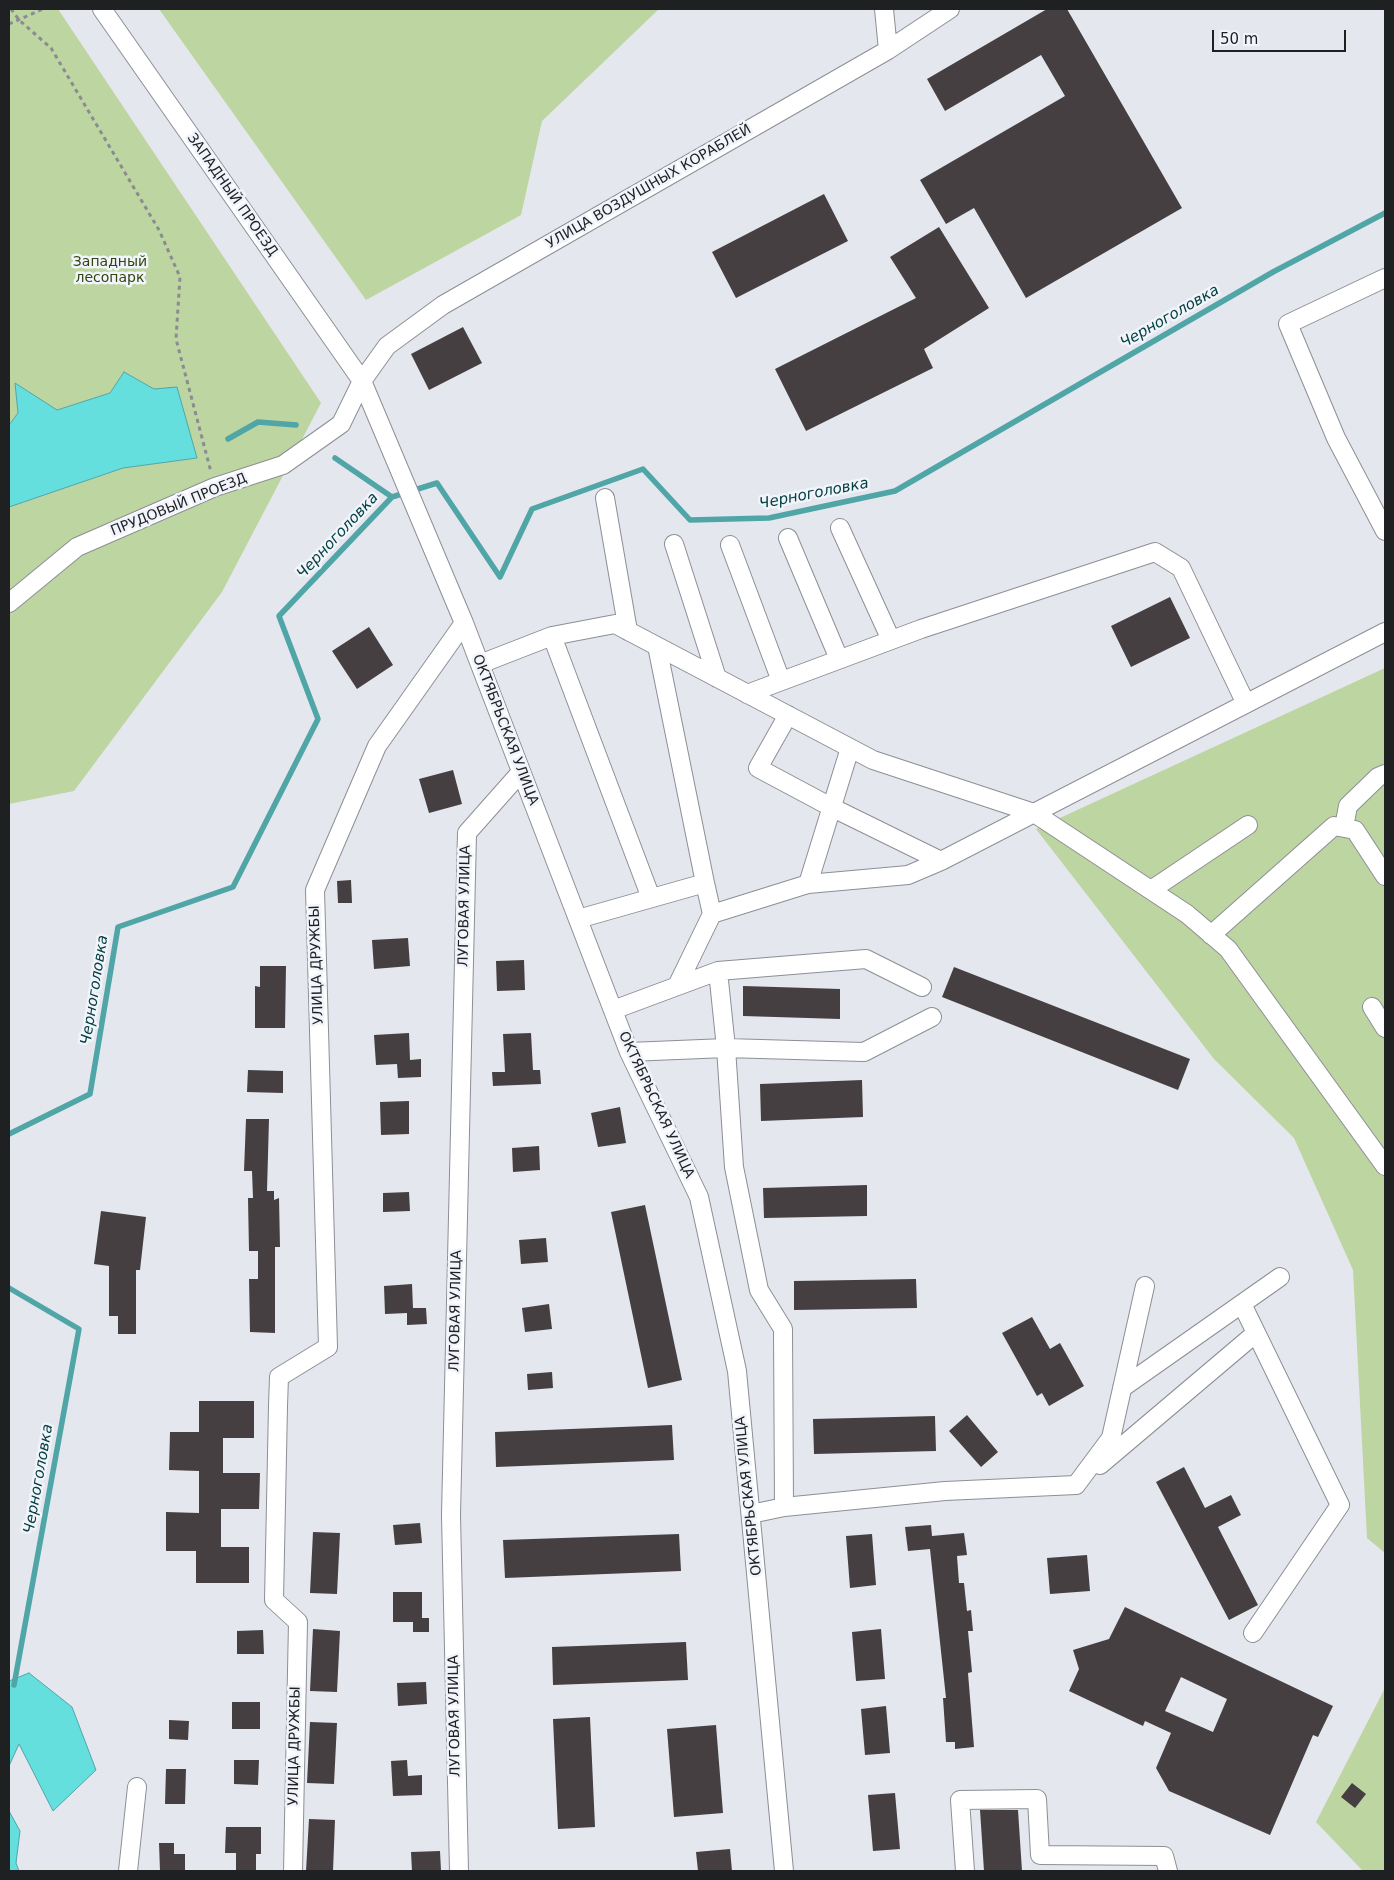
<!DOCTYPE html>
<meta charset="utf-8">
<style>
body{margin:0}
#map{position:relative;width:1394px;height:1880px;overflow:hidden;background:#e4e7ee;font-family:"DejaVu Sans",sans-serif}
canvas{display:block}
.frame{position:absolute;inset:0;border:10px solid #1f2022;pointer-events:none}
.scale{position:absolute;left:1212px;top:30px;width:134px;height:22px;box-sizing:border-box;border:2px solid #1f2022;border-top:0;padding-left:6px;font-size:15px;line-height:18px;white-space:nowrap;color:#1f2022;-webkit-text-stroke:4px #f1f4fb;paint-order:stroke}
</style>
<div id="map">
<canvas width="1394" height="1880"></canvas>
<div class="frame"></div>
<div class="scale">50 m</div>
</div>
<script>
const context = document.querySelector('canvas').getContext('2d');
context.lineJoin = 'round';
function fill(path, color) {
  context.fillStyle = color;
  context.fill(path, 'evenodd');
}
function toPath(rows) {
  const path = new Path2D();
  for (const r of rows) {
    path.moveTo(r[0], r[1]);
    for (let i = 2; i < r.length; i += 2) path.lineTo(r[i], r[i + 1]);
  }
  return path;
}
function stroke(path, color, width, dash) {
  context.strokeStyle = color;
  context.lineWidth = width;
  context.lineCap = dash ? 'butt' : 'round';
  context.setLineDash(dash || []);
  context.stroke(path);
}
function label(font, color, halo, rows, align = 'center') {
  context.font = font + ' "DejaVu Sans",sans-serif';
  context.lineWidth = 5;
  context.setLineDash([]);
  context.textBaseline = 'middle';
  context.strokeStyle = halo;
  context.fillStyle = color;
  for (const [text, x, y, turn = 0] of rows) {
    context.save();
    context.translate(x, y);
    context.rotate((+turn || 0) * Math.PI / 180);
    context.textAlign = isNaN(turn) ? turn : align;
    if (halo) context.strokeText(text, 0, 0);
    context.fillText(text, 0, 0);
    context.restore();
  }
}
const green = toPath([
 [9,9,58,9,321,403,222,592,74,791,9,804,9,507,123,468,197,458,154,389,124,372,110,393,56,410,15,383,18,413,9,425],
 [159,9,659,9,542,121,521,215,366,300],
 [1385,668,1385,1553,1367,1538,1353,1270,1294,1138,1214,1059,1036,829],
 [1385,1688,1385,1871,1363,1871,1316,1822]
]);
const water = toPath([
 [124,372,154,389,177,387,197,458,123,468,9,507,9,425,18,413,15,383,57,410,110,393,124,372],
 [29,1673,72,1707,96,1770,53,1811,19,1744,9,1766,9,1681,29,1673],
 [9,1811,20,1831,16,1863,19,1871,9,1871,9,1811]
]);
const stream = toPath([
 [228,439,258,422,296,425],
 [335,458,392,497],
 [9,1134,90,1094,118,927,233,887,318,719,279,616,392,497,437,483,500,577,532,509,643,469,690,520,769,518,895,491,1273,272,1385,213],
 [9,1288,79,1329,14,1685]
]);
const building = toPath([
 [1047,9,1067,9,1182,208,1026,298,974,208,946,224,920,180,1065,96,1041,55,945,111,927,79],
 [824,194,848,241,736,298,712,252],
 [939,227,989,308,924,349,933,368,806,431,775,369,916,298,890,257],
 [463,327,482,363,429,390,411,354],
 [1170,597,1190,638,1131,667,1111,626],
 [369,627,393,665,357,689,332,651],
 [453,770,462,804,429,813,419,779],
 [351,880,352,903,338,903,337,881],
 [408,938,410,966,374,969,372,940],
 [524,960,525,990,497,991,496,961],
 [260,966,286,966,285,1028,255,1028,255,986,260,987],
 [954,967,1190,1059,1178,1090,942,997],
 [743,986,840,989,840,1019,743,1016],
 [409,1033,410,1060,421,1059,421,1077,398,1078,397,1064,376,1065,374,1035],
 [531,1033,533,1070,540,1070,541,1084,493,1086,492,1072,505,1072,503,1034],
 [248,1070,283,1071,283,1093,247,1092],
 [862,1080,863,1117,761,1121,760,1084],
 [409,1101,409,1134,381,1135,380,1102],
 [620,1107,626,1143,598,1147,591,1113],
 [246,1119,269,1119,267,1191,274,1191,274,1200,279,1198,280,1247,275,1247,275,1333,250,1332,249,1279,258,1279,258,1251,249,1251,248,1198,253,1198,252,1171,244,1171],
 [539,1146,540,1170,513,1172,512,1148],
 [867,1185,867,1216,764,1218,763,1188],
 [409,1192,410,1211,383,1212,383,1193],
 [645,1205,682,1380,648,1388,611,1212],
 [101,1211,146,1217,140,1270,136,1270,136,1334,118,1334,118,1316,109,1316,109,1266,94,1264],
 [546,1238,548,1262,521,1264,519,1240],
 [916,1279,917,1308,794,1310,794,1281],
 [412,1284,413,1308,426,1308,427,1324,407,1325,407,1313,385,1314,384,1286],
 [549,1304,552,1329,525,1332,522,1308],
 [1032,1317,1050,1349,1060,1343,1084,1386,1049,1406,1042,1393,1037,1396,1002,1333],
 [552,1372,553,1388,528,1390,527,1374],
 [199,1401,254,1401,254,1438,223,1438,223,1473,260,1473,259,1509,221,1509,221,1547,249,1547,249,1583,196,1583,196,1551,166,1551,166,1512,199,1513,199,1471,169,1470,170,1432,199,1432],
 [967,1415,998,1452,981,1467,949,1431],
 [935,1416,936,1451,814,1454,813,1419],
 [672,1425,674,1460,496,1467,495,1432],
 [1184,1467,1205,1508,1231,1495,1241,1515,1218,1527,1258,1605,1229,1620,1156,1482],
 [420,1523,422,1543,395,1545,393,1525],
 [931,1525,932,1536,964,1533,967,1555,957,1556,959,1583,964,1583,967,1611,971,1610,973,1631,968,1631,972,1672,968,1673,974,1747,955,1749,955,1742,946,1742,943,1698,946,1698,930,1549,908,1551,905,1527],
 [313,1532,340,1533,337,1594,310,1593],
 [679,1534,681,1571,505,1578,503,1540],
 [872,1534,876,1585,850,1588,846,1536],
 [1087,1555,1090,1591,1050,1594,1047,1558],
 [393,1592,422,1592,422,1618,429,1618,429,1632,413,1632,413,1622,393,1622],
 [1125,1607,1333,1706,1318,1737,1313,1735,1270,1835,1169,1791,1156,1768,1171,1733,1145,1721,1143,1726,1069,1691,1079,1669,1073,1650,1109,1639],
 [1181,1677,1227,1699,1213,1732,1165,1711],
 [313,1629,340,1631,337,1692,310,1691],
 [881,1629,885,1679,856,1681,852,1632],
 [263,1630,264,1654,237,1654,237,1631],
 [686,1642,688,1680,553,1685,552,1647],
 [426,1682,427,1704,398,1706,397,1683],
 [232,1702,260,1702,260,1729,232,1729],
 [886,1706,890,1753,865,1755,861,1709],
 [590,1717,595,1827,558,1829,553,1719],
 [169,1720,189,1721,188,1740,169,1739],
 [310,1722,337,1723,334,1784,307,1783],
 [716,1725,723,1813,674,1817,667,1729],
 [234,1760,259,1760,258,1785,234,1784],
 [407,1760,408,1776,422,1775,422,1795,393,1796,391,1761],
 [166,1769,186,1769,185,1804,165,1804],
 [1352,1783,1366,1794,1355,1808,1341,1797],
 [895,1793,900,1849,873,1851,868,1795],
 [980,1810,1018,1810,1022,1871,984,1871],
 [309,1819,335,1820,333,1871,306,1871],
 [226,1827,261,1827,261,1854,256,1854,256,1871,236,1871,236,1853,225,1853],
 [159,1843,174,1843,174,1854,185,1854,185,1871,160,1871],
 [730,1849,732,1871,698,1871,696,1852],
 [440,1851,441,1871,412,1871,411,1852]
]);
const path = toPath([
 [11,9,19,20,51,48,159,230,180,277,176,339,211,472],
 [9,24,43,9]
]);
const minor = toPath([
 [102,9,362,381,464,623,629,1052,699,1197,737,1371,784,1871],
 [884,9,888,50],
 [1385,278,1288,324,1336,438,1385,531],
 [605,498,628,631],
 [840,528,891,640],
 [788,538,839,659],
 [674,544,717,678],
 [730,545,781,681],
 [9,603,77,547,215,487,283,465,341,424,362,381,387,346,443,305,888,50,950,9],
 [552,636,651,898],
 [657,646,705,883],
 [480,664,552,636,615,624,873,760,1034,813,1187,914,1228,949,1385,1166],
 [747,694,921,629,1155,552,1181,568,1246,704],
 [788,715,758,768,831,807,941,861],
 [1344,827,1348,806,1378,777,1385,774],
 [808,884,850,748],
 [1151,890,1248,825],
 [578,919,705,883,712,914,808,884,908,875,941,861,1385,632],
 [1211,935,1334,826,1355,830,1385,876],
 [718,971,726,1048,734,1167,759,1290,783,1329,784,1507],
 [677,986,712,914],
 [1372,1007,1385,1028],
 [613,1010,718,971,866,959,922,987],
 [629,1052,726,1048,864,1052,932,1017],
 [1242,1304,1340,1505,1253,1633],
 [1122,1388,1280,1277],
 [1100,1465,1256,1333],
 [751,1514,784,1507,945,1491,1076,1485,1111,1438,1145,1286],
 [128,1871,137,1787],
 [293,1871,298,1622,274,1600,278,1406,279,1377,328,1347,315,890,377,746,464,623],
 [459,1871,451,1515,467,833,521,772],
 [965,1871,960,1800,1037,1799,1040,1855,1164,1856,1168,1871]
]);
const streetNames = [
 ["УЛИЦА ВОЗДУШНЫХ КОРАБЛЕЙ",649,187,-30],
 ["ЗАПАДНЫЙ ПРОЕЗД",232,195,55],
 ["ПРУДОВЫЙ ПРОЕЗД",179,505,-22],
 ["ОКТЯБРЬСКАЯ УЛИЦА",505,730,69],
 ["ЛУГОВАЯ УЛИЦА",465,906,-89],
 ["УЛИЦА ДРУЖБЫ",317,965,-92],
 ["ОКТЯБРЬСКАЯ УЛИЦА",656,1105,65],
 ["ЛУГОВАЯ УЛИЦА",456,1311,-89],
 ["ОКТЯБРЬСКАЯ УЛИЦА",749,1496,-96],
 ["ЛУГОВАЯ УЛИЦА",455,1716,-91],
 ["УЛИЦА ДРУЖБЫ",295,1746,-89]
];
const parkNames = [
 ["Западный",110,262],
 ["лесопарк",110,278]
];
const waterNames = [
 ["Черноголовка",1170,317,-30],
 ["Черноголовка",814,494,-11],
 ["Черноголовка",338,536,-47],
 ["Черноголовка",95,990,-81],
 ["Черноголовка",39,1479,-80]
];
fill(green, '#bdd5a0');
fill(water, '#65dede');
stroke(water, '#50a5a6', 1);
stroke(stream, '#50a5a6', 5.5);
fill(building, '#453f41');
stroke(minor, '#8c8f95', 20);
stroke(path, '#8a8c91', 3, [4, 4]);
stroke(minor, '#fff', 18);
label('14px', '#1f2022', '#f1f4fb', streetNames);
label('14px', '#31450d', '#f1f4fb', parkNames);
label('italic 15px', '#044040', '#f1f4fb', waterNames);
</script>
